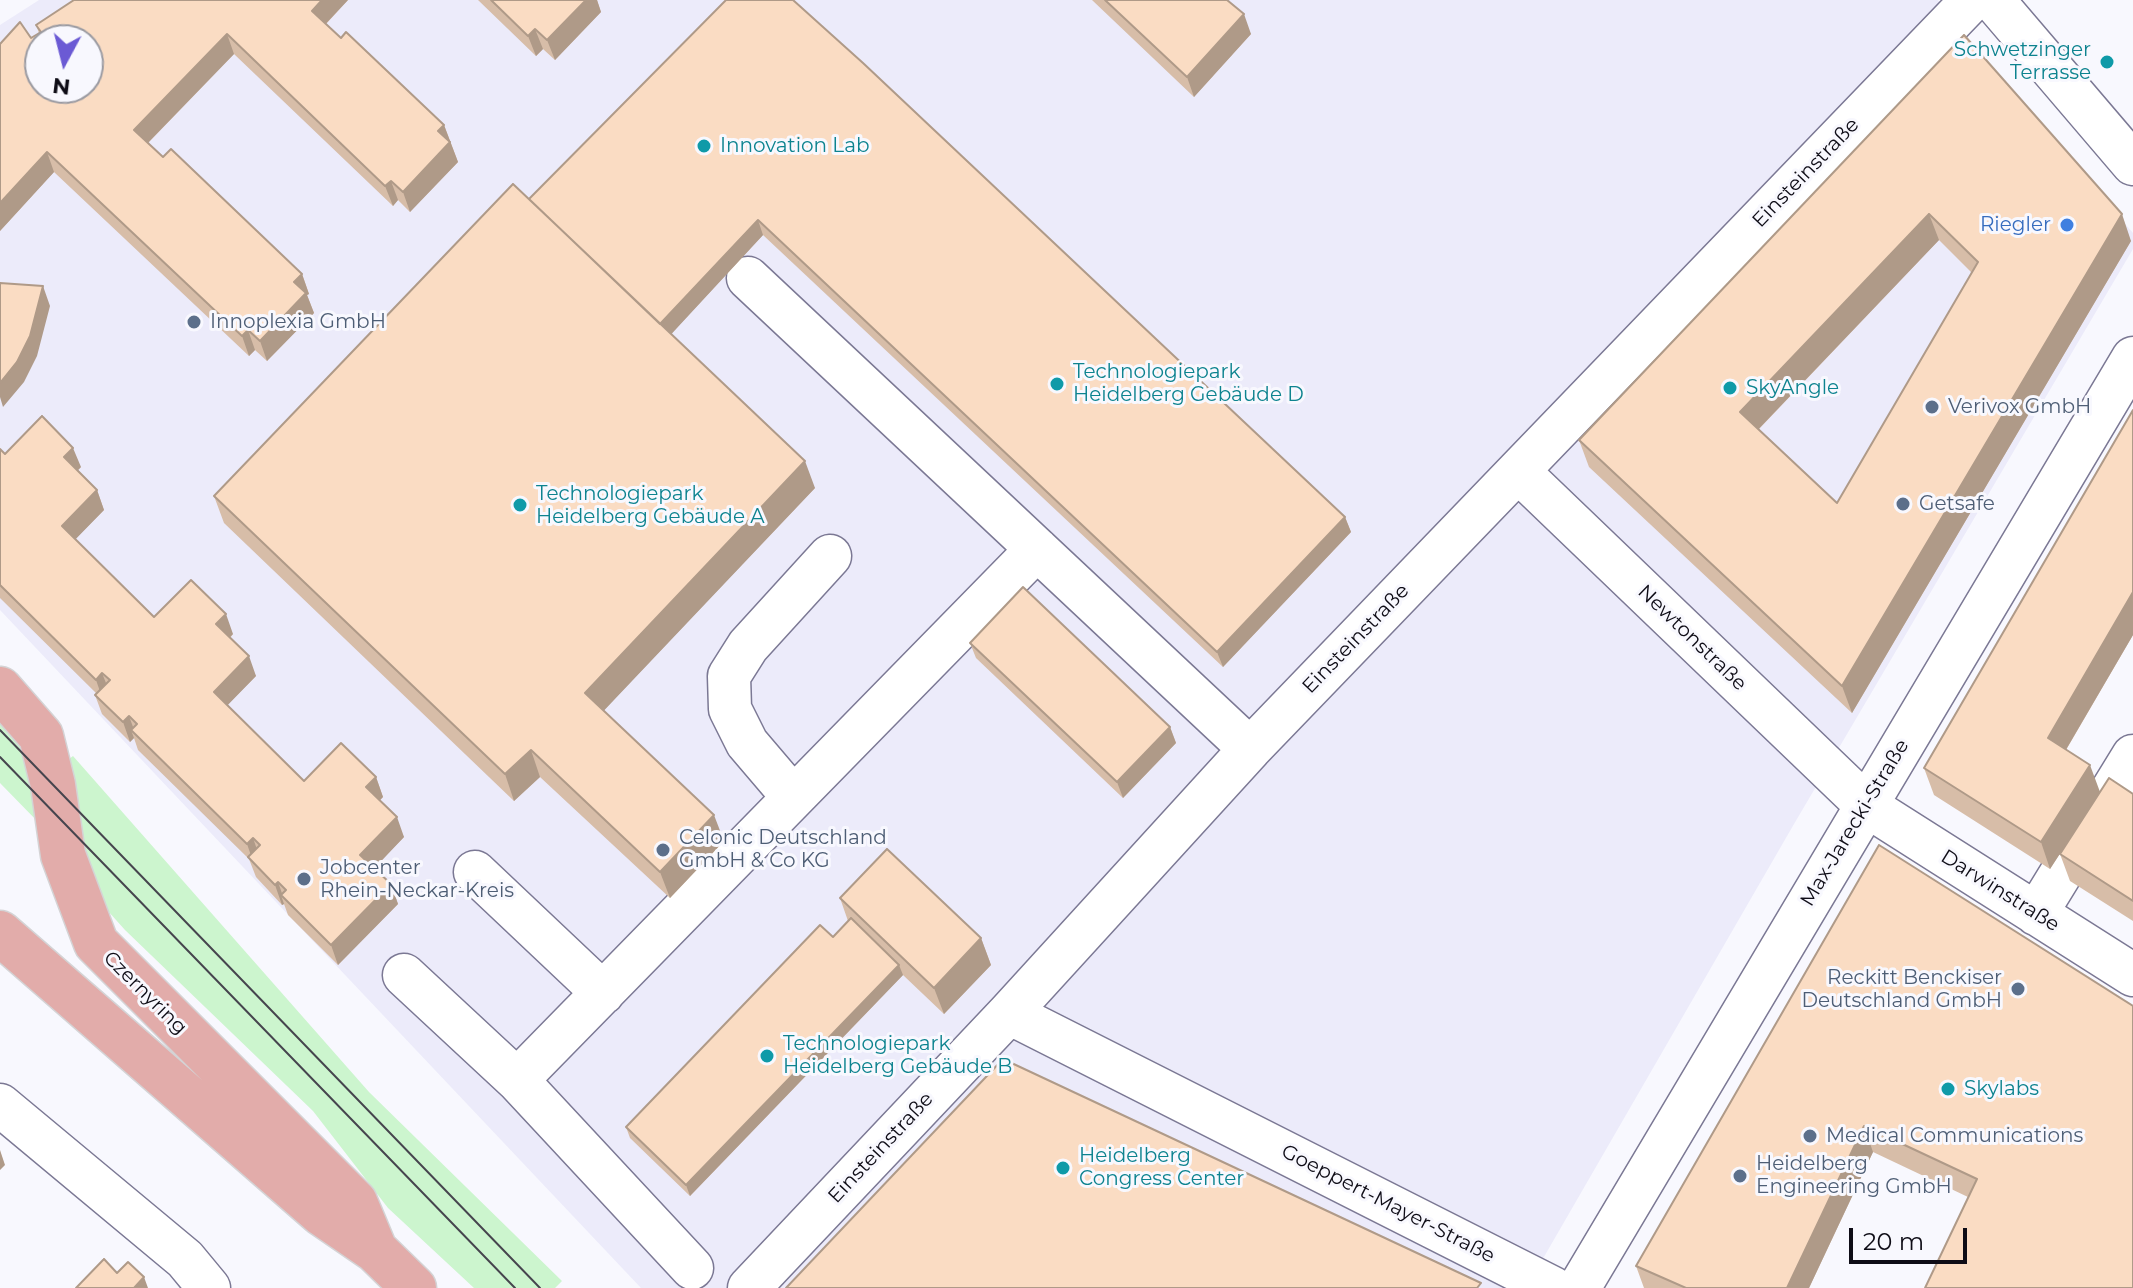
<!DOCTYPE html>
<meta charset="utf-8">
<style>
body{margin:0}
#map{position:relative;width:2133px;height:1288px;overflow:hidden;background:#f8f8fe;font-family:Montserrat,sans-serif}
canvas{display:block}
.north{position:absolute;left:24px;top:24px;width:80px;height:80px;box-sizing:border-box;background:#f8f8fe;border:2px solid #9a9aa1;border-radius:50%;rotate:187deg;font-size:22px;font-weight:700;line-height:32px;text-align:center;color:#0e0c16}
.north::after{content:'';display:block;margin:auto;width:28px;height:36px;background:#6b5ad4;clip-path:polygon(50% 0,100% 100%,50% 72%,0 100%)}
.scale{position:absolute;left:1849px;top:1228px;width:118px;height:36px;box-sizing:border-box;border:4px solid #0e0c16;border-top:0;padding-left:10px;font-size:24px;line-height:28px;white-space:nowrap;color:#0e0c16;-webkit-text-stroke:6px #f8f8fe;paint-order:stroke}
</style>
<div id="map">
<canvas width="2133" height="1288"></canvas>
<div class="north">N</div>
<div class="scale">20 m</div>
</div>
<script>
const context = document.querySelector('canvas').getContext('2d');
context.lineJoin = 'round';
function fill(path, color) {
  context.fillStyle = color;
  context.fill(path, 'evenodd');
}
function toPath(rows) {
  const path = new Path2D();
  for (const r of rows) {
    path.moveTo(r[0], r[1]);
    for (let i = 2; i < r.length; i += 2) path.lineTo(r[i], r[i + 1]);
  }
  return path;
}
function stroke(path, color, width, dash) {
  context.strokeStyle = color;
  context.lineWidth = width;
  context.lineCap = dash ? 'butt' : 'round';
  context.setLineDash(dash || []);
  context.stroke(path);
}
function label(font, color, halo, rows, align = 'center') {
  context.font = font + ' Montserrat,sans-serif';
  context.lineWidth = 6;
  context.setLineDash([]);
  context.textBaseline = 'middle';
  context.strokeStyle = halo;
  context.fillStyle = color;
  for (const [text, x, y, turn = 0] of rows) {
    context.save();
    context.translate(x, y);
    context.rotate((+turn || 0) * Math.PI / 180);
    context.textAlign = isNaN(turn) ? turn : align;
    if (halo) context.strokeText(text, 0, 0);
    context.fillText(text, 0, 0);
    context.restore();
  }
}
const built = toPath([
 [39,0,1938,0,1967,43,2133,233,2133,249,1794,824,1526,1288,641,1288,0,610,0,25],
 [40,40,88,40,88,88,40,88]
]);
const green = toPath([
 [0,714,12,727,27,756,40,824,0,783],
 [73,756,369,1092,562,1281,555,1288,474,1288,388,1208,313,1111,125,930,99,901,80,870,64,763]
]);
const minor = toPath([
 [1993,0,2133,164],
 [748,278,1250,749],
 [1518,471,1867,806,2133,975],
 [793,797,747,743,730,709,729,676,748,646,830,556],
 [475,872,603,993],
 [2036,914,2133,756],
 [404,975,517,1080,692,1268],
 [1009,1013,1553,1288],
 [517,1080,1037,549],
 [0,1105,185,1259,209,1288],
 [749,1288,1009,1013,1250,749,1972,0],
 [1579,1288,2133,358]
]);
const major = toPath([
 [0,689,41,736,53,785,63,855,96,943,355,1202,375,1250],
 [0,933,321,1213,375,1250,414,1288]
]);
const tram = toPath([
 [0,730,540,1288],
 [0,757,515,1288]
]);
const wall = toPath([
 [74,0,348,0,326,24,341,38,444,125,458,162,410,212,398,200,393,206,234,54,148,143,163,157,302,274,309,294,307,295,314,313,267,361,255,350,249,356,54,172,0,231,39,33,36,25],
 [478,0,597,0,601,12,555,60,543,49,536,56],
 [726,0,1345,517,1351,532,1223,667,763,235,671,334,815,488,603,711,724,841,670,898,540,777,514,801,224,523,214,496,529,199],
 [1092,0,1227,0,1251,34,1194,97],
 [1964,35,2131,241,1852,713,1589,467,1579,440],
 [1939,240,1972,273,1837,503,1759,429],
 [2133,410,2133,635,2066,750,2100,792,2133,794,2133,921,2070,881,2060,854,2098,795,2050,869,1934,795,1924,768],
 [0,449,5,454,81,467,78,470,97,490,104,510,75,539,154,617,233,634,230,638,256,676,227,705,304,781,376,777,383,797,380,800,404,837,374,868,391,884,398,904,338,965,288,915,284,904,282,905,256,877,249,859,138,750,134,738,130,742,102,714,95,695,96,693,0,598],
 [970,643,1170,727,1176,743,1123,798,976,658],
 [1879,845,2133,1006,1968,1197,1873,1152,1809,1288,1644,1288,1636,1266],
 [840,898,981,938,991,965,944,1014,903,975,690,1196,630,1138,626,1127,833,937,848,921]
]);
const shadedWall = toPath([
 [322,0,348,0,319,31,312,11],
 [586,0,597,0,601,12,555,60,547,40],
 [1244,14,1251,34,1194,97,1187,77],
 [535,29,543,49,536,56,528,36],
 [227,34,234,54,141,150,134,130],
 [444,125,458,162,410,212,403,192,438,131],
 [47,152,54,172,0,231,0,203],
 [391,181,398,200,393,206,385,186],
 [1929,214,1939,240,1750,438,1740,412],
 [2122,214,2131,241,1852,713,1842,686],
 [758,220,763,235,664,342,658,326],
 [302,274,309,294,307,295,314,313,267,361,260,341,294,282],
 [43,286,50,306,37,356,24,382,3,407,0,397,0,383],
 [248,330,255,350,249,356,242,336],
 [73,448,81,467,71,477,64,457],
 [805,461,815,488,595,720,585,693],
 [97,490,104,510,69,546,62,526],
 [1345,517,1351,532,1223,667,1217,652],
 [2133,592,2133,635,2057,765,2048,738],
 [226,614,233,634,223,644,216,624],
 [249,656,256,676,221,712,214,692],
 [102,673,110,693,103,700,96,680],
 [129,716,136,735,131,730,134,738,130,742,123,722],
 [1170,727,1176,743,1123,798,1117,782],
 [531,750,540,777,514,801,505,774],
 [2090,765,2100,792,2050,869,2041,842],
 [376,777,383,797,373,807,366,787],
 [714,815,724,841,670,898,660,872],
 [397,817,404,837,368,875,360,855],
 [253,838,260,858,254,864,247,844],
 [278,882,284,899,281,895,284,904,282,905,275,885],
 [391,884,398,904,338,965,331,945],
 [981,938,991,965,944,1014,934,988],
 [899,965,903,975,690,1196,686,1185],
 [1864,1126,1873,1152,1809,1288,1787,1288],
 [0,1150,5,1165,0,1170],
 [144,1277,148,1288,134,1288]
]);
const building = toPath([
 [74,0,322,0,312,11,341,38,346,32,444,125,438,131,450,142,403,192,391,181,385,186,227,34,134,130,163,157,171,149,302,274,294,282,306,293,260,341,248,330,242,336,47,152,0,203,0,44,20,22,31,38,41,32,36,25,74,0],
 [40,40,88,40,88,88,40,88,40,40],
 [491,0,586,0,547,40,535,29,528,36,491,0],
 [726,0,793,0,863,63,1345,517,1217,652,758,220,660,324,529,199,726,0],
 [1105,0,1227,0,1244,14,1187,77,1105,0],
 [1964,35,2122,214,1842,686,1579,440,1964,35],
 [1929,214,1978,262,1837,503,1740,412,1929,214],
 [513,184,805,461,585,693,714,815,660,872,531,750,505,774,214,496,513,184],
 [0,283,43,286,30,336,17,362,0,383,0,283],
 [2133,410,2133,592,2048,738,2090,765,2041,842,1924,768,2133,410],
 [42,416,73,448,64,457,97,490,62,526,154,617,191,580,226,614,216,624,249,656,214,692,304,781,341,743,376,777,366,787,397,817,360,855,391,884,331,945,281,895,286,890,278,882,275,885,248,857,260,845,253,838,247,844,131,730,137,724,129,716,123,722,95,695,110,680,102,673,96,680,0,585,0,449,5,454,42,416],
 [1023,587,1170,727,1117,782,970,643,1023,587],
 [2109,778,2133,794,2133,901,2060,854,2109,778],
 [1879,845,2133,1006,2133,1288,1925,1288,1977,1179,1864,1126,1787,1288,1686,1288,1636,1266,1879,845],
 [887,849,981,938,934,988,840,898,887,849],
 [851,918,899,965,686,1185,626,1127,820,925,833,937,851,918],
 [1003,1059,1481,1283,1477,1288,786,1288,1003,1059],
 [104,1259,117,1273,128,1262,144,1277,134,1288,76,1288,104,1259]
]);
const markers = [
 [2107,62,8,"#0f9aa8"],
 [704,146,8,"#0f9aa8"],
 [2067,225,8,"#3f7fe0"],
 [194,322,8,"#5c6f8a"],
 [1057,384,8,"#0f9aa8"],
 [1730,388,8,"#0f9aa8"],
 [1932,407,8,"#5c6f8a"],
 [1903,504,8,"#5c6f8a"],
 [520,505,8,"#0f9aa8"],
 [663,850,8,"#5c6f8a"],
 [304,879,8,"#5c6f8a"],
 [2018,989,8,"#5c6f8a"],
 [767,1056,8,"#0f9aa8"],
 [1948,1089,8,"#0f9aa8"],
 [1810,1136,8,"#5c6f8a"],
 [1063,1168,8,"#0f9aa8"],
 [1740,1176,8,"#5c6f8a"]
];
const cultureNames = [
 ["Schwetzinger",2091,50,"right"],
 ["Terrasse",2091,73,"right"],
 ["Innovation Lab",720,146],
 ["Technologiepark",1073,372],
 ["Heidelberg Gebäude D",1073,395],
 ["SkyAngle",1746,388],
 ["Technologiepark",536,494],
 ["Heidelberg Gebäude A",536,517],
 ["Technologiepark",783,1044],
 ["Heidelberg Gebäude B",783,1067],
 ["Skylabs",1964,1089],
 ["Heidelberg",1079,1156],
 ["Congress Center",1079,1179]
];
const streetNames = [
 ["Einsteinstraße",1806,173,-46],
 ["Newtonstraße",1692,638,44],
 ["Einsteinstraße",1356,639,-46],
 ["Max-Jarecki-Straße",1855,823,-59],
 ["Darwinstraße",2000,891,32],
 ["Czernyring",145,993,45],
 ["Einsteinstraße",881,1148,-47],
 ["Goeppert-Mayer-Straße",1388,1204,27]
];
const shopNames = [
 ["Riegler",2051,225]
];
const serviceNames = [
 ["Innoplexia GmbH",210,322],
 ["Verivox GmbH",1948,407],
 ["Getsafe",1919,504],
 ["Celonic Deutschland",679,838],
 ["GmbH & Co KG",679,861],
 ["Jobcenter",320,868],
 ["Rhein-Neckar-Kreis",320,891],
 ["Reckitt Benckiser",2002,978,"right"],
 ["Deutschland GmbH",2002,1001,"right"],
 ["Medical Communications",1826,1136],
 ["Heidelberg",1756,1164],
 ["Engineering GmbH",1756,1187]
];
fill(built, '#ecebfa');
fill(green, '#ccf5ce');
stroke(minor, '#7b7894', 45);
stroke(major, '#d4d3d5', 47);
stroke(minor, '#fff', 42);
stroke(major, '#e2acaa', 44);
stroke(tram, '#46454e', 2);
fill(wall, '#d7bda8');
fill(shadedWall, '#af9a88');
fill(building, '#fadcc3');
stroke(building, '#af9a88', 2);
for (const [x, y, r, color] of markers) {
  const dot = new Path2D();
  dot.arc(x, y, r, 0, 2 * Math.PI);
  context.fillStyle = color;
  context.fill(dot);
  stroke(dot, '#f8f8fe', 3);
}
label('20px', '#0d838f', '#f8f8fe', cultureNames, 'left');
label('20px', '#0e0c16', '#f8f8fe', streetNames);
label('20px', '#366cbe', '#f8f8fe', shopNames, 'right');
label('20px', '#4e5e75', '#f8f8fe', serviceNames, 'left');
</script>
